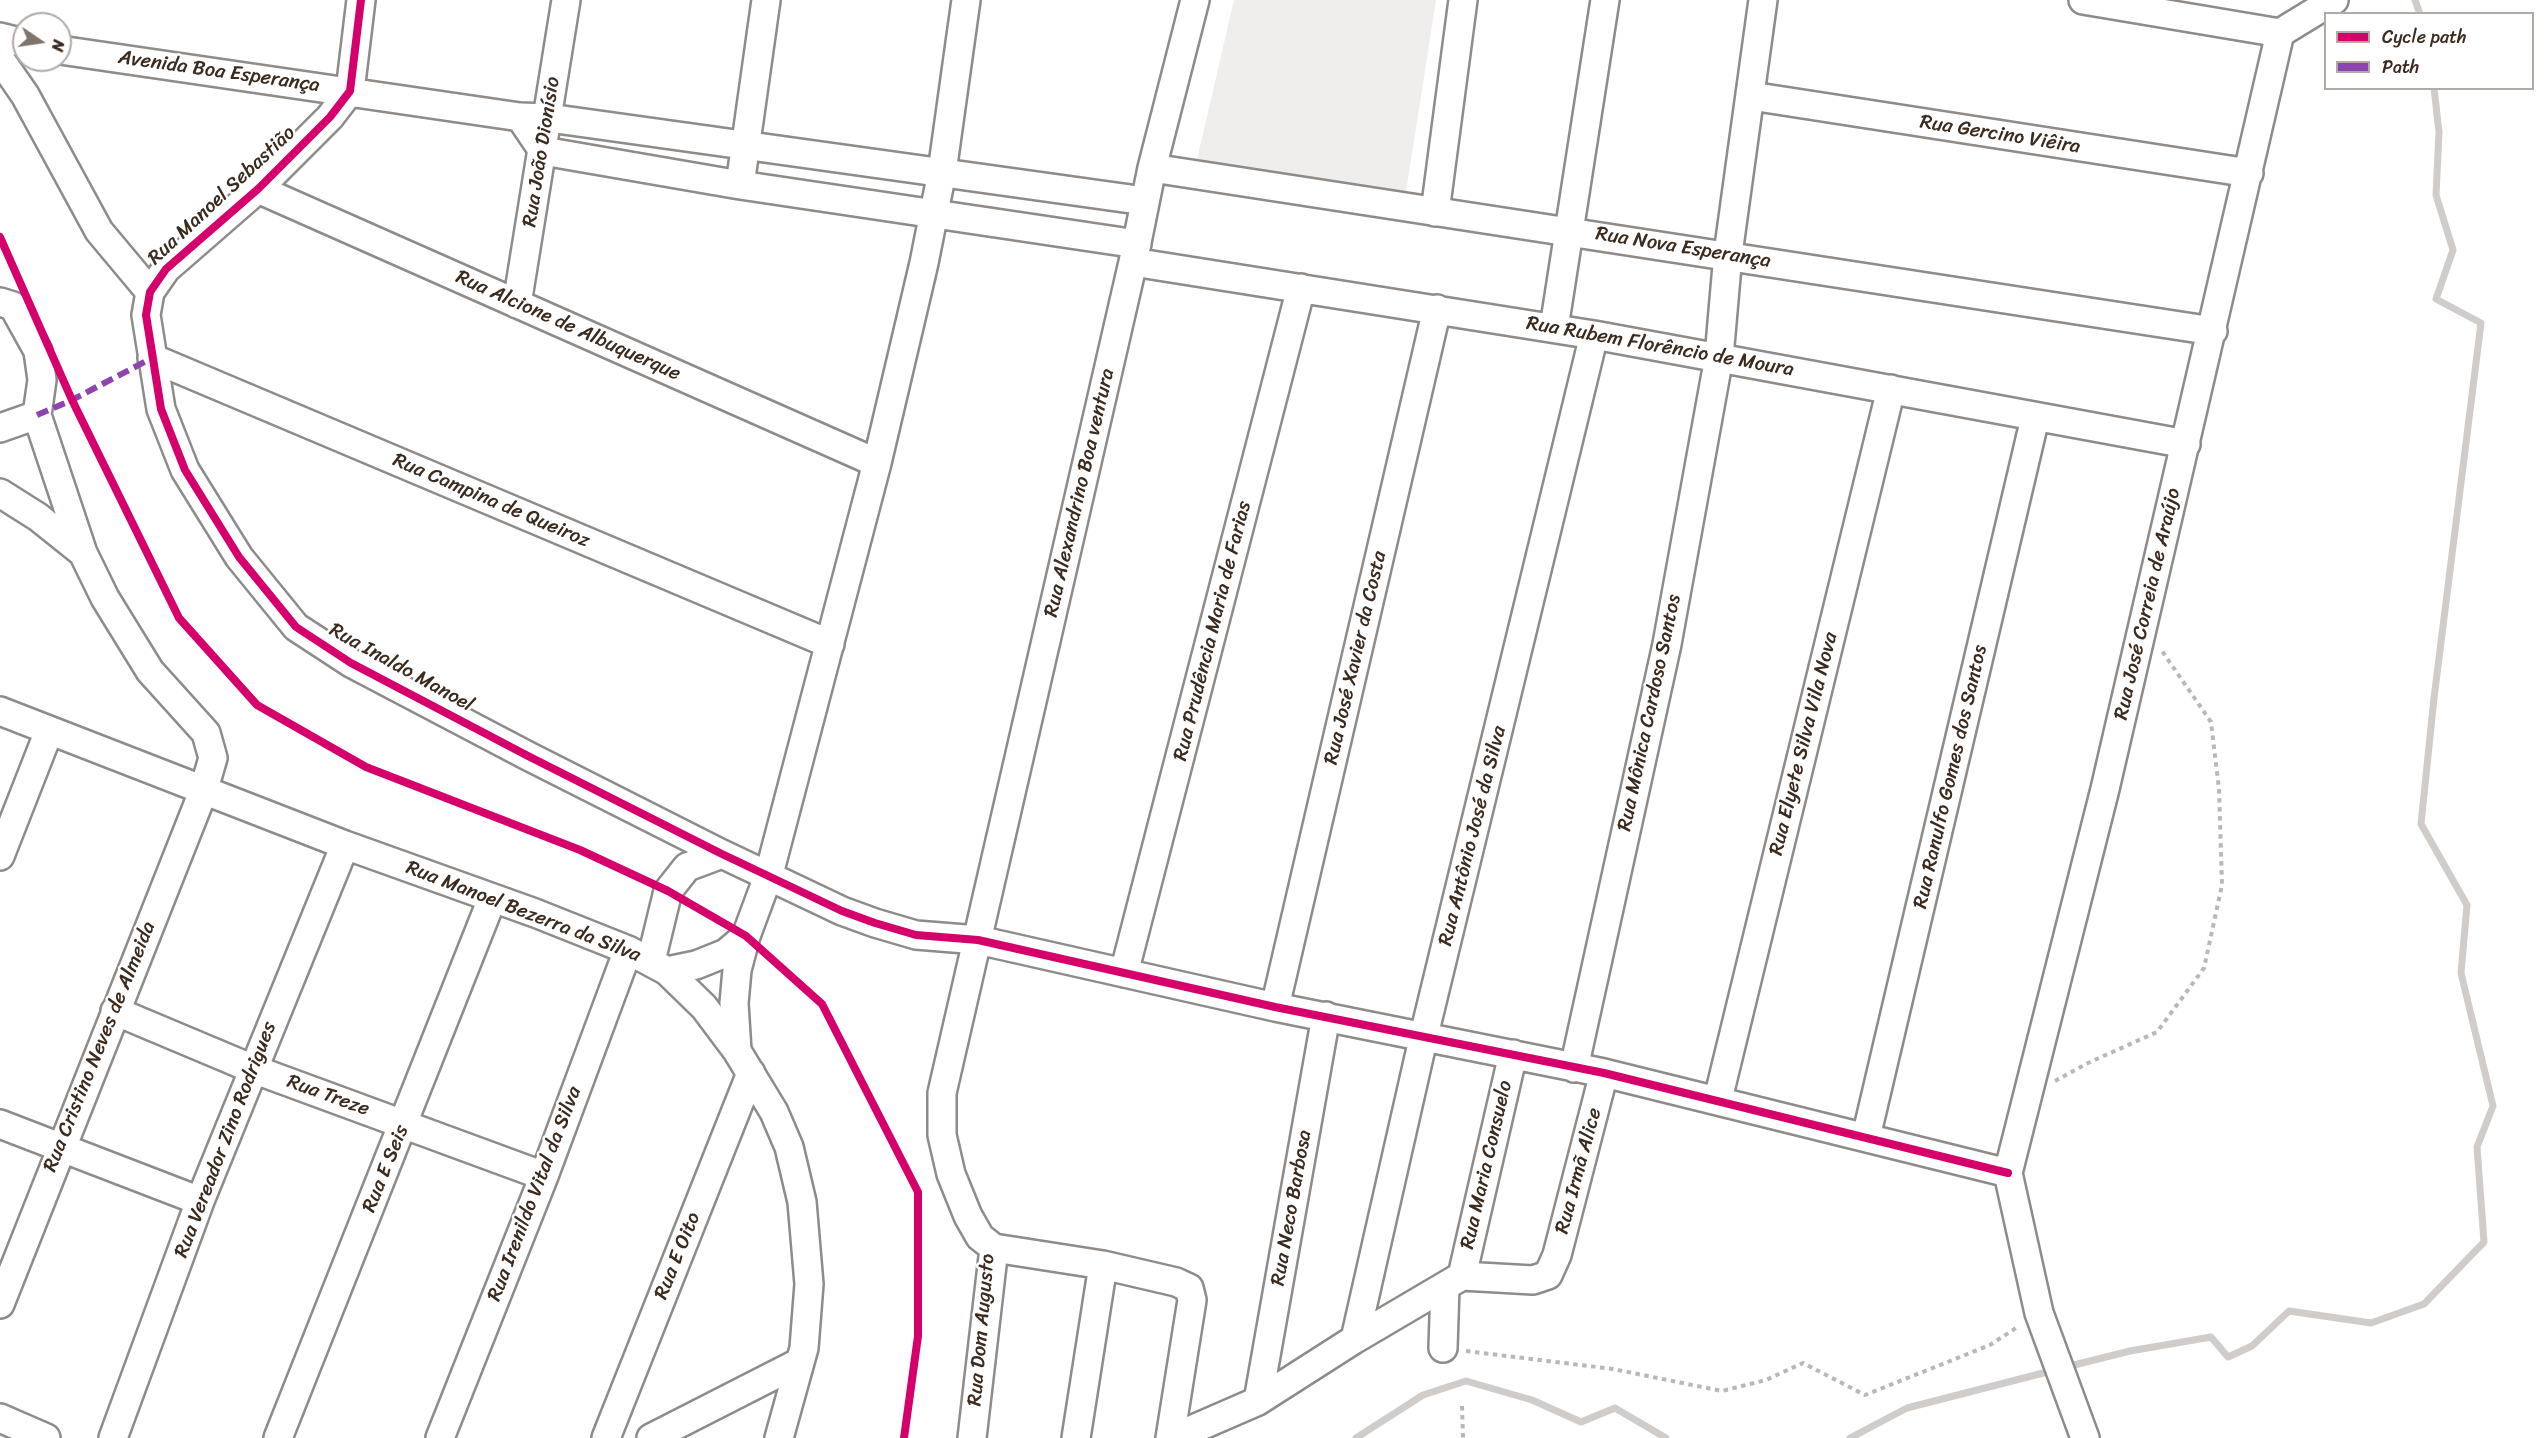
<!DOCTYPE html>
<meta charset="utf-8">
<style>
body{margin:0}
#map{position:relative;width:2546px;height:1438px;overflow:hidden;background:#fff;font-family:Sriracha,sans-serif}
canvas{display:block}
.legend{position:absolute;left:2324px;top:12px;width:210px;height:78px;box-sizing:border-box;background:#fff;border:2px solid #b1aaa5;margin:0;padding:8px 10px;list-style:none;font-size:18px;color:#3b2a1e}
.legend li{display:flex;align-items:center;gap:12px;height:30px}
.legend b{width:30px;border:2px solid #b1aaa5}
.north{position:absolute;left:12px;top:12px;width:60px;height:60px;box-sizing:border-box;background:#fff;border:2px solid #b1aaa5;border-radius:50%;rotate:103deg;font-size:16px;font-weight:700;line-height:24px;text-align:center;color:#3b2a1e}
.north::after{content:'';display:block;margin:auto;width:21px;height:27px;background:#80756d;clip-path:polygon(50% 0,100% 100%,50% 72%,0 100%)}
</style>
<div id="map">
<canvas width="2546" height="1438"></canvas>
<ul class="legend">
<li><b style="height:8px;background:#d6006c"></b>Cycle path</li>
<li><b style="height:8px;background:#8e44ad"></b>Path</li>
</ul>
<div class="north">N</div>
</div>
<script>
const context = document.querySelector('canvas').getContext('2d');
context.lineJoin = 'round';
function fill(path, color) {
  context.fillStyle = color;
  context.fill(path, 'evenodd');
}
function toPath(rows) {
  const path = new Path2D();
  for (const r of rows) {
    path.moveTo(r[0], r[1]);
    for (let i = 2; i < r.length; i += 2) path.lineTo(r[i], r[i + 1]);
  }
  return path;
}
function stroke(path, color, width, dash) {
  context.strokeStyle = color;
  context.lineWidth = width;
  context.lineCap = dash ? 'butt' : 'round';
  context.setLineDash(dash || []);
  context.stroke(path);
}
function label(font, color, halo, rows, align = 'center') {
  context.font = font + ' Sriracha,sans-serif';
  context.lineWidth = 5;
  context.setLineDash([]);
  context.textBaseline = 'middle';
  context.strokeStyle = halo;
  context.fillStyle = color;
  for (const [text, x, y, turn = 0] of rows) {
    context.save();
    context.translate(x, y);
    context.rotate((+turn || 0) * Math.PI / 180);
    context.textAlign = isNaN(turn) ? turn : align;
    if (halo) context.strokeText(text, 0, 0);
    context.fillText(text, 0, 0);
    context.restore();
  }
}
const built = toPath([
 [1234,0,1436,0,1406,192,1196,164]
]);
const stream = toPath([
 [2415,0,2420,14],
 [2066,1367,2130,1351,2211,1337,2228,1357,2252,1346,2289,1311,2371,1323,2424,1304,2484,1242,2477,1147,2493,1106,2461,973,2467,905,2421,824,2434,698,2481,323,2436,299,2453,250,2436,195,2439,132,2434,88],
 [1356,1438,1423,1395,1466,1381,1532,1400,1581,1422,1615,1408,1666,1438],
 [1850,1438,1907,1408,2055,1370]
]);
const path = toPath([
 [2055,1081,2088,1063,2157,1032,2204,968,2222,885,2219,789,2211,722,2162,651],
 [1466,1351,1613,1369,1722,1391,1766,1380,1803,1363,1865,1395,1990,1345,2019,1326],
 [1462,1406,1463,1438]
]);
const minor = toPath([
 [361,0,350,91,330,117,258,189,166,269,150,292,146,315,161,409,185,470,239,557,296,627,351,663,528,756,722,854,842,911,875,923,916,935,978,940,1275,1007,1604,1073,2008,1173],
 [2083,0,2280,33],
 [2280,33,2334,0],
 [0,37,24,43],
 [60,50,520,117,549,118,1145,201],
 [0,59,25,95,99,231,150,292],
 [1751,96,2249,173],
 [520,117,543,151,740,185,1137,244],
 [1152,168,2213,331],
 [740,185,766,0],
 [258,189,877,463],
 [1435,212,1463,0],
 [1133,262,1594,335,2186,444],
 [0,302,13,306,38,351,42,380,37,415,83,553],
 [517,304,566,0],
 [1554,328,1605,0],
 [152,358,830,644],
 [0,428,37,415],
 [0,493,38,517,83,553,105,598,150,671,206,733,213,758,203,792,0,1304],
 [0,711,345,845,535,913,628,950,667,971,704,1007,737,1051,774,1112,789,1147,802,1202,809,1284,804,1348,779,1438],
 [0,856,49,731],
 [651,961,668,891,687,867,722,854],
 [667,971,696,965,726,953,746,936,769,874,877,463,924,263,942,172,966,0],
 [1124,973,1301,288],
 [1275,1007,1437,309],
 [115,1011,253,1069,544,1176],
 [737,1051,734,1003,737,970,746,936],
 [1574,1068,1667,644,1719,357,1728,254,1763,0],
 [1718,1099,1891,389],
 [0,1124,200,1201],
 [1866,1137,2035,418],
 [994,1248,1103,1265,1176,1282,1189,1288,1192,1300,1170,1438],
 [1462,1276,1513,1054],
 [1355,1339,1424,1035,1594,335],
 [1443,1348,1445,1287],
 [1258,1401,1326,1016],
 [0,1418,46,1438],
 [113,1438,200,1201,345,845],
 [278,1438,492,899],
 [440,1438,544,1176,628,950],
 [606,1438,751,1073],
 [651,1438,800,1362],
 [972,1438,994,1248,980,1237,968,1216,951,1174,942,1135,942,1093,1133,262,1152,168,1195,0],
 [1076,1438,1103,1265],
 [1173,1438,1258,1401,1355,1339,1462,1276,1533,1280,1548,1275,1557,1255,1604,1073],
 [2085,1438,2039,1313,2008,1173,2105,789,2280,33]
]);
const quiet = toPath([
 [37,415,72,400,152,358]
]);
const cycleway = toPath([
 [361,0,350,91,330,117,258,189,166,269,150,292,146,315,161,409,185,470,239,557,296,627,351,663,528,756,722,854,842,911,875,923,916,935,978,940,1275,1007,1604,1073,2008,1173],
 [0,237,72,400,179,618,257,705,366,767,580,850,668,891,746,936,822,1004,918,1192,918,1336,904,1438]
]);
const streetNames = [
 ["Avenida Boa Esperança",219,72,8],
 ["Rua Gercino Viêira",2000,135,9],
 ["Rua João Dionísio",542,152,-81],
 ["Rua Manoel Sebastião",222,196,-43],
 ["Rua Nova Esperança",1683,248,9],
 ["Rua Alcione de Albuquerque",568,326,24],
 ["Rua Rubem Florêncio de Moura",1660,347,10],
 ["Rua Alexandrino Boa ventura",1080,493,-77],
 ["Rua Campina de Queiroz",491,501,23],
 ["Rua José Correia de Araújo",2148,604,-77],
 ["Rua Prudência Maria de Farias",1213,631,-76],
 ["Rua José Xavier da Costa",1356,658,-77],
 ["Rua Inaldo Manoel",401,668,29],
 ["Rua Mônica Cardoso Santos",1650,713,-78],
 ["Rua Elyete Silva Vila Nova",1804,744,-76],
 ["Rua Ranulfo Gomes dos Santos",1951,777,-77],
 ["Rua Antônio José da Silva",1473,836,-76],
 ["Rua Manoel Bezerra da Silva",523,912,21],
 ["Rua Cristino Neves de Almeida",100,1047,-68],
 ["Rua Treze",328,1096,20],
 ["Rua Vereador Zino Rodrigues",226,1140,-69],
 ["Rua Maria Consuelo",1487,1165,-77],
 ["Rua E Seis",386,1169,-68],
 ["Rua Irmã Alice",1579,1171,-75],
 ["Rua Irenildo Vital da Silva",535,1194,-69],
 ["Rua Neco Barbosa",1292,1208,-80],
 ["Rua E Oito",678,1256,-68],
 ["Rua Dom Augusto",982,1330,-85]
];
fill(built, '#efeeed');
stroke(stream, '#d0ccca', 7);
stroke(minor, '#8e8b88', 32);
stroke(path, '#b9b8b6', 4, [4.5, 4.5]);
stroke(minor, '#fff', 27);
stroke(quiet, '#8e44ad', 6, [12, 6]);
stroke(cycleway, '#d6006c', 8);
label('20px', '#3b2a1e', '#fff', streetNames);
</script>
